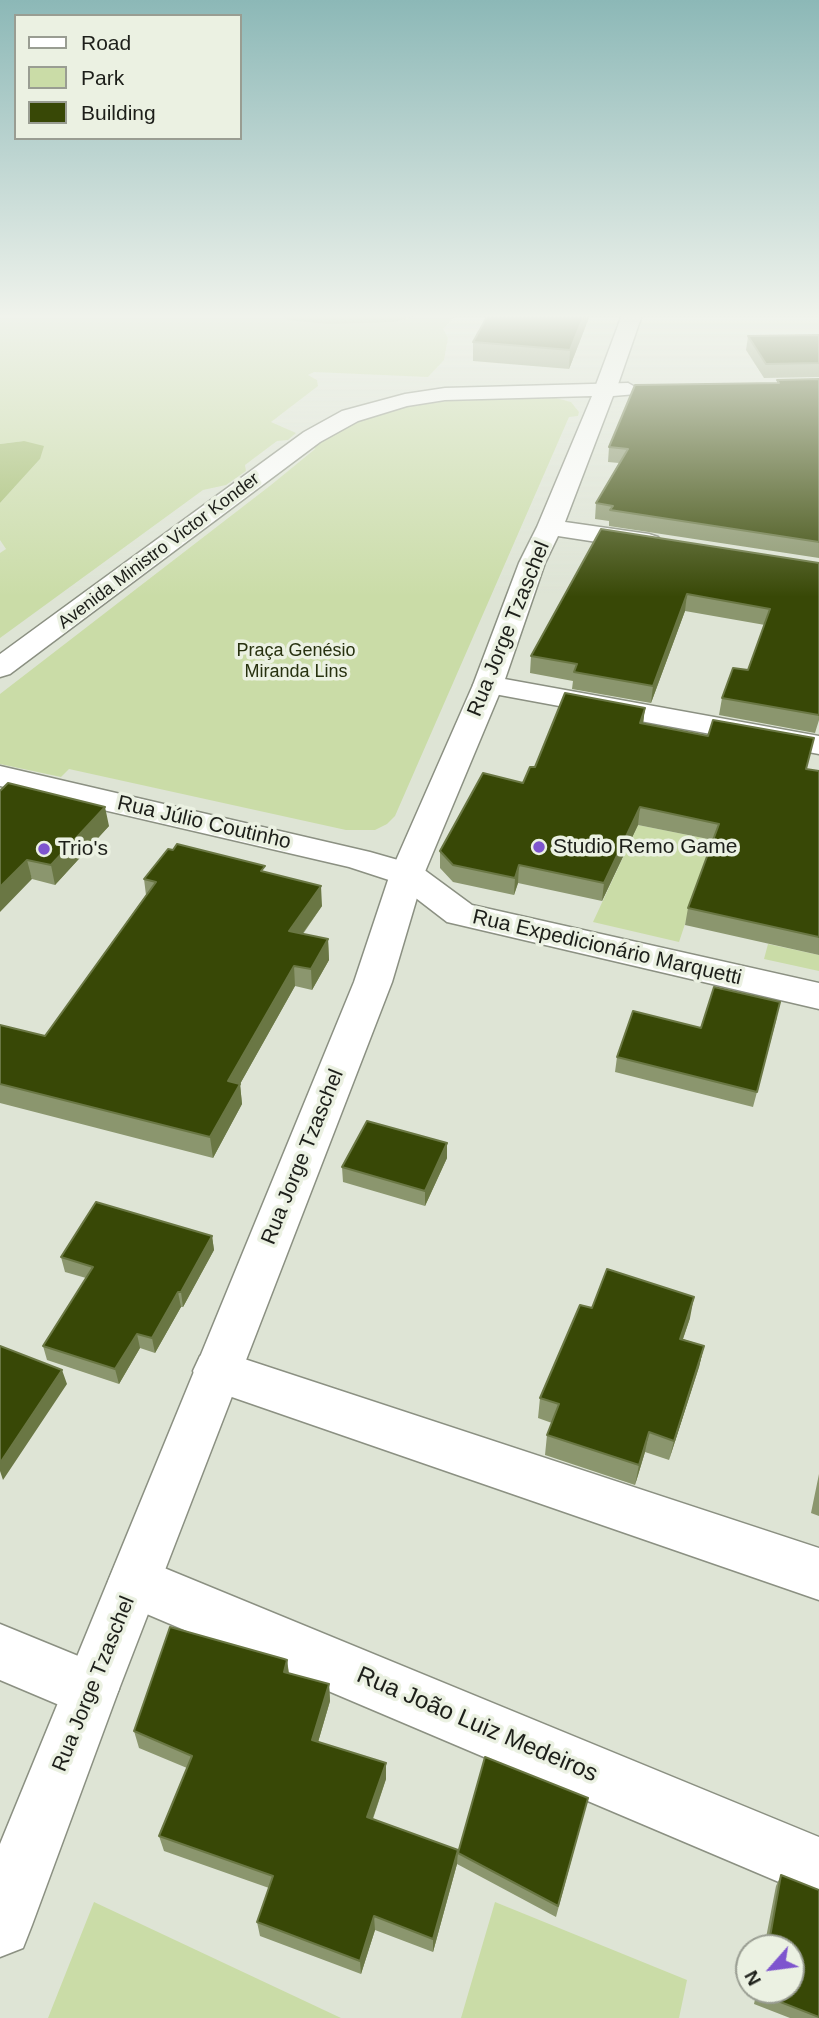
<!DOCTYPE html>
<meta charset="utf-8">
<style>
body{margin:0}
#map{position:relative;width:819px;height:2018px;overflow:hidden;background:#dee4d5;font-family:Helvetica,sans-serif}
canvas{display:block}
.legend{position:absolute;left:14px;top:14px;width:228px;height:126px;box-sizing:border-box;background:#ebf1e2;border:2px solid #999d92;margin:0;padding:9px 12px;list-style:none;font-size:21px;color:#1d1f1a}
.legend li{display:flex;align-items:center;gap:14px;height:35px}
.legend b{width:35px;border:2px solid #999d92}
.north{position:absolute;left:735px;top:1934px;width:70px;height:70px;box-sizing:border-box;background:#ebf1e2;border:2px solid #999d92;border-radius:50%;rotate:242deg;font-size:19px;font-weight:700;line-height:28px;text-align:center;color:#1d1f1a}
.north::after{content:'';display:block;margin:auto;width:24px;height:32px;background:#7e55ce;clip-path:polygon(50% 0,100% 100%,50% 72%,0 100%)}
</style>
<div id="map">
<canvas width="819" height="2018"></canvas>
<ul class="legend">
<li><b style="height:9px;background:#fff"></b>Road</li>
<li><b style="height:19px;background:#cadca7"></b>Park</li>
<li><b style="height:19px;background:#384806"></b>Building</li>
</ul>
<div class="north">N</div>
</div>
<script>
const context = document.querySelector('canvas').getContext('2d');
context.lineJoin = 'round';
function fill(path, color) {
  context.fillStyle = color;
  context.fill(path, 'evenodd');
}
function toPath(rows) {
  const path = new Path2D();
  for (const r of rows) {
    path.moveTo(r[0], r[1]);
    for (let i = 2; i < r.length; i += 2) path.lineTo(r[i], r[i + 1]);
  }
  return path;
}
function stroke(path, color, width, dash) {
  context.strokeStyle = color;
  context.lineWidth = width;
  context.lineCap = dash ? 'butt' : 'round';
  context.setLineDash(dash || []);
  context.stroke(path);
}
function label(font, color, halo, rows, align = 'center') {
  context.font = font + ' Helvetica,sans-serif';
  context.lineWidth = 7;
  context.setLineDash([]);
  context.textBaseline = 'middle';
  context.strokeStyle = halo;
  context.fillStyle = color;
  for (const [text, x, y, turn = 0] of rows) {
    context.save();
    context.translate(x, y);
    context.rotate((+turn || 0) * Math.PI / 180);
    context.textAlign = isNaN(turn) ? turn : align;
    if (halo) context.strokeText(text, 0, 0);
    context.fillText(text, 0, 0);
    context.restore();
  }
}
const green = toPath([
 [0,315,283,315,289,320,394,322,420,315,456,315,443,329,448,338,444,360,428,377,314,372,308,375,317,380,318,386,271,422,296,433,288,440,277,441,245,465,246,471,226,485,203,490,0,638,0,553,6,549,0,540,0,503,40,459,24,441,0,444],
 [556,398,571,402,579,412,578,416,569,417,395,816,387,824,375,830,346,830,69,769,61,777,0,764,0,694,271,485,315,449,312,445,342,427,406,407,446,401],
 [638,825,713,840,679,942,593,922],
 [768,944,819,955,819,971,764,959],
 [94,1902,341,2018,342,2018,48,2018],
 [495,1902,687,1980,679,2018,461,2018]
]);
const water = toPath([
 [283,315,419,315,394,322,328,324,288,320],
 [24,441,44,446,40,459,0,503,0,444]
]);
const minor = toPath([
 [622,315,642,315,616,390,613,395,597,395,594,390,622,315],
 [488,676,819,736,819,754,478,691,473,685,478,679,488,676],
 [0,766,370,852,419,866,472,905,819,983,819,1009,447,922,395,882,349,867,0,786,0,766],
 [217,1350,819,1548,819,1600,200,1386,193,1371,200,1356,217,1350],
 [135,1556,819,1837,819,1899,116,1601,108,1582,116,1563,135,1556],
 [0,1624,110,1669,119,1689,110,1709,90,1718,0,1680,0,1624]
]);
const major = toPath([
 [628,383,639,389,636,394,613,396,565,522,649,534,658,537,662,542,658,547,649,550,558,536,545,563,503,685,424,874,392,982,119,1689,32,1925,23,1948,0,1957,0,1844,354,982,390,874,473,685,519,563,537,527,592,396,445,400,407,406,358,421,320,442,10,674,0,677,0,654,304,432,342,411,405,394,445,388,628,383]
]);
const wall = toPath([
 [590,315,569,369,473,361,473,342],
 [819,335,819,377,764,378,746,350,748,336],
 [819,379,819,558,609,526,609,521,595,519,596,503,619,463,608,462,609,447,777,383,777,380],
 [601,529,819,563,819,720,815,733,719,715,722,698,748,670,765,625,685,611,651,703,572,689,573,681,530,673,531,656],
 [645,708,643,723,807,769,819,771,819,955,685,925,688,908,713,840,638,825,602,901,518,883,514,895,453,882,440,868,440,851,523,783,535,767],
 [0,791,109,826,55,885,32,879],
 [266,873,322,906,303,934,328,939,329,960,312,990,295,986,240,1084,242,1104,213,1158,0,1103,0,1025,45,1036,146,895,144,879],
 [777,1017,753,1107,615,1072,617,1057,701,1028],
 [447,1158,425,1206,343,1182,342,1167],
 [212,1236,214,1250,183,1307,181,1307,155,1353,140,1348,119,1384,47,1360,43,1346,86,1278,65,1272,61,1257],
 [592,1308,690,1318,683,1339,704,1346,699,1367,669,1460,645,1452,635,1485,545,1455,547,1435,552,1423,538,1418,540,1398],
 [819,1474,819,1516,811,1513],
 [287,1660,289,1673,329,1684,330,1701,318,1742,386,1763,386,1779,373,1819,458,1850,588,1798,556,1917,457,1864,433,1952,375,1930,361,1974,260,1936,257,1922,269,1888,164,1851,159,1836,187,1768,139,1748,134,1731],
 [781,1875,819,1890,819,2018,790,2018,754,2004,757,1990,791,1990,791,1948,764,1948,776,1886]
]);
const shadedWall = toPath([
 [584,315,590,315,569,369,570,350],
 [687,594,685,611,651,703,653,686],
 [645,708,643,724,640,723],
 [105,807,109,826,55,885,51,865],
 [640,807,638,825,602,901,604,883],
 [27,860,32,879,0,912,0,887],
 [519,865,518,883,514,895,515,878],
 [321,886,322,906,290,951,289,931],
 [328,939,329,960,312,990,311,969],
 [294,966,295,986,240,1084,242,1104,213,1158,210,1137,228,1081],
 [447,1143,447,1158,425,1206,425,1191],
 [212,1236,214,1250,183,1307,181,1292],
 [178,1292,181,1307,155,1353,152,1338],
 [694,1297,690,1318,676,1359,680,1339],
 [137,1334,140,1348,119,1384,115,1369],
 [704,1346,699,1367,669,1460,674,1441],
 [62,1370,67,1384,3,1480,0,1471,0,1463],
 [649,1432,645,1452,635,1485,639,1465],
 [287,1660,289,1677,284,1672],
 [329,1684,330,1701,314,1756,312,1740],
 [386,1763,386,1779,368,1832,367,1817],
 [458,1850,457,1864,433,1952,433,1939],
 [374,1916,375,1930,361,1974,360,1961]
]);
const building = toPath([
 [488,315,584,315,570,350,473,342,488,315],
 [819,335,819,363,766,364,748,336,819,335],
 [819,379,819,542,610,510,613,506,596,503,628,449,609,447,635,385,779,383,777,380,819,379],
 [601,529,819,563,819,715,722,698,733,668,748,670,770,609,687,594,653,686,574,672,577,664,531,656,601,529],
 [565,693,645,708,640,723,708,736,713,720,814,738,806,769,819,771,819,937,688,908,719,824,640,807,604,883,519,865,515,878,453,865,440,851,483,773,523,783,530,767,535,767,565,693],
 [8,783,105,807,51,865,27,860,0,887,0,791,8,783],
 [177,844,265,866,261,871,321,886,289,931,328,939,311,969,294,966,228,1081,240,1084,210,1137,0,1084,0,1025,45,1036,156,882,144,879,168,849,173,850,177,844],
 [714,987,780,1002,757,1092,617,1057,633,1011,701,1028,714,987],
 [367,1121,447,1143,425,1191,342,1167,367,1121],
 [96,1202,212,1236,181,1292,178,1292,152,1338,137,1334,115,1369,43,1346,93,1267,61,1257,96,1202],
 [607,1269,694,1297,680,1339,704,1346,674,1441,649,1432,639,1465,547,1435,559,1404,540,1398,580,1305,592,1308,607,1269],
 [0,1346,62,1370,0,1463,0,1346],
 [170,1627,284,1659,287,1660,284,1672,329,1684,312,1740,386,1763,367,1817,458,1850,433,1939,374,1916,360,1961,257,1922,273,1876,159,1836,192,1756,134,1731,170,1627],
 [485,1757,588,1798,558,1906,458,1853,485,1757],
 [781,1875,819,1890,819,2017,760,1994,761,1990,791,1990,791,1948,768,1948,781,1875]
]);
const markers = [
 [539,847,7,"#7e55ce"],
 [44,849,7,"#7e55ce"]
];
const farStreetnames = [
 ["Avenida Ministro Victor Konder",159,551,-37]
];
const farParknames = [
 ["Praça Genésio",296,651],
 ["Miranda Lins",296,672]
];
const streetNames = [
 ["Rua Jorge Tzaschel",509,629,-68],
 ["Rua Júlio Coutinho",204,823,13],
 ["Rua Expedicionário Marquetti",607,948,13],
 ["Rua Jorge Tzaschel",303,1157,-68],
 ["Rua Jorge Tzaschel",94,1684,-68]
];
const poiNames = [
 ["Studio Remo Game",553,847],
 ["Trio's",58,849]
];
const nearStreetnames = [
 ["Rua João Luiz Medeiros",477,1725,23]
];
fill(green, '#cadca7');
fill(water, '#a3bd6d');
stroke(minor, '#8b9082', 3);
stroke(major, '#8b9082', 3);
fill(minor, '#fff');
fill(major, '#fff');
fill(wall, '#8b966e');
fill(shadedWall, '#6a7744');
fill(building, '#384806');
stroke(building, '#6a7744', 2);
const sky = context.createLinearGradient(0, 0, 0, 597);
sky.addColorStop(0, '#8cb8b7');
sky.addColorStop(0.53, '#f0f3ec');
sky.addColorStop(1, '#f0f3ec00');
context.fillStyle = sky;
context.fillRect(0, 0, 819, 597);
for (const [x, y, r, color] of markers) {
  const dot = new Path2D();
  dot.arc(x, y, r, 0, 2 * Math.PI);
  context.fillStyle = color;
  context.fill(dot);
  stroke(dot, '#ebf1e2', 2.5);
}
label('18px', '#1d1f1a', '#ebf1e2', farStreetnames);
label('18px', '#27310f', '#ebf1e2', farParknames);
label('21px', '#1d1f1a', '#ebf1e2', streetNames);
label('21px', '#1d1f1a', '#ebf1e2', poiNames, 'left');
label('24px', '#1d1f1a', '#ebf1e2', nearStreetnames);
</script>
